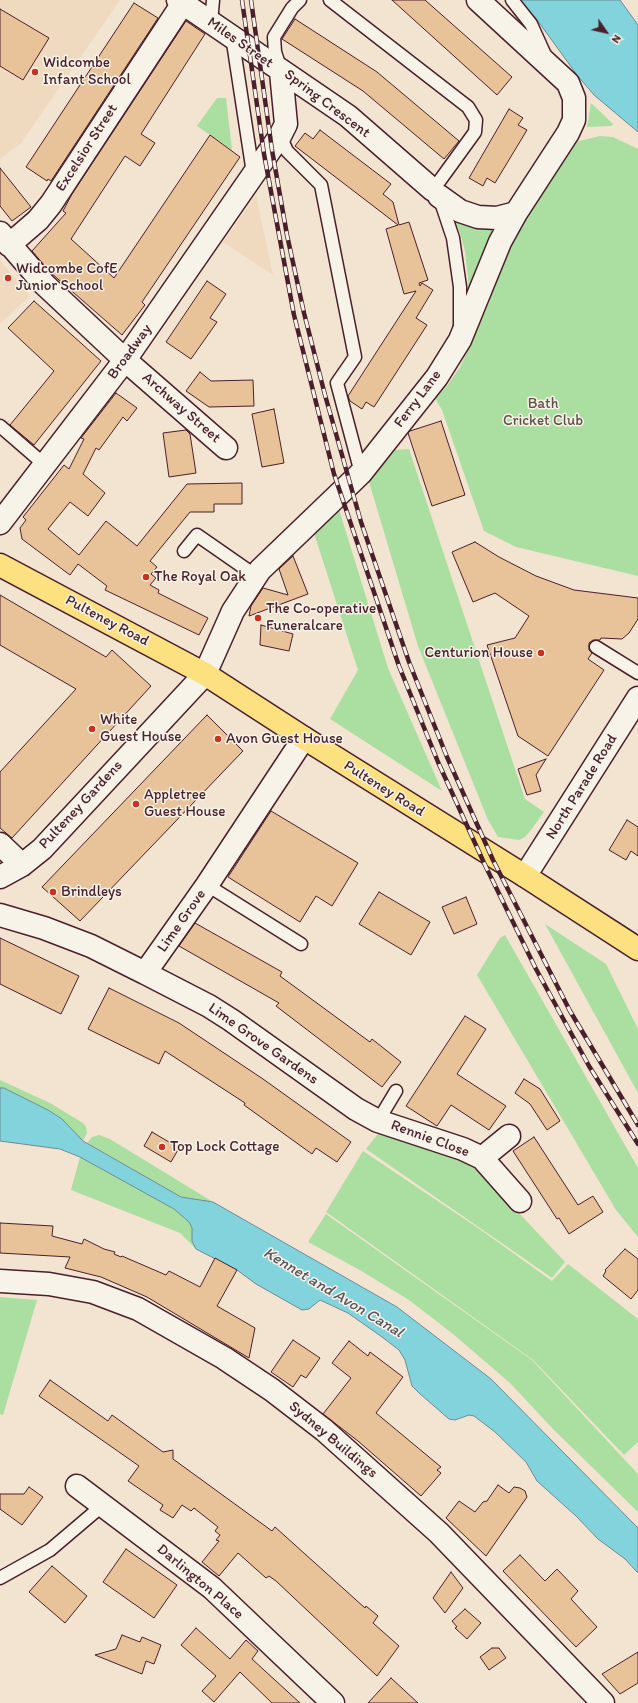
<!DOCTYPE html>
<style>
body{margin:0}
#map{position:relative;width:638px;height:1703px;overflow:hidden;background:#f2e4d0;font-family:Itim,sans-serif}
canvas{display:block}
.north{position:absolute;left:586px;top:12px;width:40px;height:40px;-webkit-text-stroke:3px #f7f3e8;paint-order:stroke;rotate:124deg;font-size:11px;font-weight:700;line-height:16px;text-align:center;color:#4a1f2b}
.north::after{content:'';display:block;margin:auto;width:14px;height:18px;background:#4a1f2b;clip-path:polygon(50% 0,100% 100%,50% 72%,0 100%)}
</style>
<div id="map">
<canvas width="638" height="1703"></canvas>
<div class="north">N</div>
</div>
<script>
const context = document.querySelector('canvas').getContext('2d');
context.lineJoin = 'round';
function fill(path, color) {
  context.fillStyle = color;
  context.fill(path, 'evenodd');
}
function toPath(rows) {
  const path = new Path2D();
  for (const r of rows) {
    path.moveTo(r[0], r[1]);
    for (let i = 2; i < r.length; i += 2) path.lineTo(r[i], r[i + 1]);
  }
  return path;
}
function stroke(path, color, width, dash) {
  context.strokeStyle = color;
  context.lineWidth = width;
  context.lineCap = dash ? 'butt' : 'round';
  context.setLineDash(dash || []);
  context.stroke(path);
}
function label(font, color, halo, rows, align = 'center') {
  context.font = font + ' Itim,sans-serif';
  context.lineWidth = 3;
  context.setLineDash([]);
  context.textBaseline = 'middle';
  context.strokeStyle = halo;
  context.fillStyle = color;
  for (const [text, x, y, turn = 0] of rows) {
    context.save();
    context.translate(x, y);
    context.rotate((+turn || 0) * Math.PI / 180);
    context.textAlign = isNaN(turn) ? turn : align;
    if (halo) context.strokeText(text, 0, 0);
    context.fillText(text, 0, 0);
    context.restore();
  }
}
const built = toPath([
 [0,0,120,0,21,143,0,159],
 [256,195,273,275,223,242],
 [0,260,30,296,0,324]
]);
const green = toPath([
 [217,98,226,98,232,150,197,126],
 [591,103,613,124,612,126,587,127],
 [600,136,613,137,638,149,638,576,516,547,484,531,442,410,435,398,447,386,460,367,489,303,504,258,518,229,575,142],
 [453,219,480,229,497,227,468,299,468,278,465,251,459,230],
 [409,449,525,799,544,812,531,830,525,837,519,840,498,837,488,820,418,646,369,482,392,450],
 [337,503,388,668,442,791,330,719,358,670,313,530],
 [545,924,606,964,638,1029,638,1093],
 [505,935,638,1168,638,1237,616,1210,477,975,500,938],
 [0,1080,50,1103,83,1123,86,1127,87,1133,83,1141,62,1119,48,1110,4,1088,0,1088],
 [381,1130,451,1154,476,1169,495,1182,518,1212,565,1262,552,1278,366,1149],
 [99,1135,110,1139,213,1202,181,1197,87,1143,92,1137],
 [363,1151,481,1230,552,1281,568,1264,638,1319,638,1442,624,1455,533,1360,326,1212],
 [80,1157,174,1209,189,1222,192,1228,192,1241,196,1249,180,1233,71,1190],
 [326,1214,532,1360,638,1474,638,1512,553,1429,510,1383,453,1334,409,1300,358,1269,308,1242],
 [0,1297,37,1300,3,1415,0,1414]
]);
const water = toPath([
 [519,0,620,0,638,25,638,132,594,95,577,75,535,17,519,0],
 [0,1088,4,1088,48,1110,62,1119,83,1141,181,1197,213,1202,397,1307,491,1379,638,1528,638,1573,625,1559,598,1539,576,1516,537,1481,526,1462,495,1432,474,1416,469,1415,455,1420,449,1419,419,1393,412,1386,405,1360,399,1350,382,1337,348,1313,320,1300,309,1309,302,1310,256,1284,237,1270,196,1249,192,1241,192,1228,189,1222,174,1209,80,1157,60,1149,0,1141,0,1088]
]);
const building = toPath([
 [392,0,425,0,512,77,497,95,392,0],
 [134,3,158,18,51,181,48,179,47,181,26,167,134,3],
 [0,9,49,38,23,80,0,66,0,9],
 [295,19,377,72,459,141,444,159,363,91,282,39,295,19],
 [186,21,205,34,141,134,155,143,140,166,125,156,71,239,114,278,210,135,240,157,142,302,145,305,122,335,50,272,32,251,66,213,63,211,72,194,186,21],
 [509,109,523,118,518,125,527,130,495,183,487,178,483,186,469,178,509,109],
 [320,130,391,184,383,194,393,202,399,225,409,222,428,280,419,283,420,286,422,283,433,290,416,318,427,325,374,407,366,402,362,409,350,401,348,396,416,291,404,294,386,229,398,225,295,146,305,133,313,139,320,130],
 [0,168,31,207,12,221,0,206,0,168],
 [207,281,226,294,210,318,217,322,191,359,166,342,207,281],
 [34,301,101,361,34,445,10,425,54,371,8,328,34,301],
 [200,372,211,381,253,380,254,406,209,407,186,391,200,372],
 [116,393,137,408,127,421,123,417,99,450,96,448,83,474,105,493,88,516,70,502,48,529,79,555,106,521,137,546,187,484,242,483,242,504,214,504,214,512,190,512,150,561,157,567,151,574,156,578,150,585,159,590,158,593,208,618,199,635,105,590,107,586,78,564,70,575,22,539,20,528,26,520,23,517,64,465,69,469,84,439,81,438,116,393],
 [274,409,284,463,262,467,252,414,274,409],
 [441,421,465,495,432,506,408,433,410,431,441,421],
 [186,430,190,434,196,473,169,477,163,433,186,430],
 [475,542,499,557,536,576,574,590,638,598,638,619,629,633,622,639,601,638,600,640,593,640,589,643,589,650,592,653,588,659,604,670,548,756,518,736,487,645,515,638,529,616,495,593,473,602,452,552,475,542],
 [293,556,308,594,249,616,251,606,263,588,288,595,279,569,293,556],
 [0,595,106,657,112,650,151,686,12,838,0,828,0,772,76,689,0,645,0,595],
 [261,625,293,634,289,651,260,645,261,625],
 [207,715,243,751,80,921,42,887,207,715],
 [546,759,536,775,541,791,527,795,518,769,546,759],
 [271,811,358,863,332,906,316,896,300,922,228,877,271,811],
 [627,820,638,827,638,856,631,851,626,860,609,850,627,820],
 [379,892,430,922,411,955,359,924,379,892],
 [466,897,477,924,454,934,442,907,466,897],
 [195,923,282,972,280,976,370,1042,372,1039,401,1062,382,1087,276,1006,279,1003,179,946,195,923],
 [0,938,79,976,61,1014,0,984,0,938],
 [109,988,179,1023,263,1079,351,1142,337,1162,316,1148,312,1154,244,1105,245,1103,165,1051,159,1064,88,1029,109,988],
 [465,1016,486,1029,457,1074,506,1106,489,1130,451,1105,437,1126,406,1106,465,1016],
 [524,1079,540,1089,560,1121,547,1130,530,1104,515,1093,524,1079],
 [152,1132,179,1148,171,1162,144,1146,152,1132],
 [534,1137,578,1205,593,1196,603,1212,569,1234,559,1218,557,1219,513,1151,534,1137],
 [0,1223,53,1226,52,1236,82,1244,84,1239,104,1249,115,1252,114,1254,121,1257,122,1256,166,1275,169,1271,200,1287,215,1258,237,1270,217,1306,255,1328,249,1358,147,1297,101,1277,65,1268,70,1257,0,1253,0,1223],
 [625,1249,638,1259,638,1290,631,1299,603,1276,606,1271,605,1270,625,1249],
 [293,1340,320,1358,306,1378,301,1375,293,1387,271,1372,293,1340],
 [349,1341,368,1356,370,1352,403,1377,376,1413,441,1467,437,1470,441,1473,421,1496,358,1441,323,1414,351,1378,332,1363,349,1341],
 [50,1380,108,1421,112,1415,163,1452,173,1450,173,1459,272,1531,275,1527,365,1608,366,1606,378,1616,373,1623,399,1646,377,1676,276,1581,269,1576,266,1578,238,1553,219,1576,202,1562,219,1541,216,1540,220,1535,215,1531,218,1527,194,1508,191,1511,182,1505,173,1518,160,1510,163,1505,128,1481,139,1466,39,1396,50,1380],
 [498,1485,509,1493,514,1487,520,1488,525,1491,527,1497,486,1556,446,1518,459,1501,475,1512,483,1502,487,1501,498,1485],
 [29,1487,43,1497,22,1525,0,1509,0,1494,24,1494,29,1487],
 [126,1549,177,1585,154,1618,103,1582,126,1549],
 [520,1555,545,1581,557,1569,578,1591,571,1599,597,1627,576,1647,503,1571,520,1555],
 [52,1566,87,1596,65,1623,29,1592,52,1566],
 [451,1572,463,1588,445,1613,433,1598,451,1572],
 [465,1609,481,1623,467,1639,455,1628,457,1627,452,1621,465,1609],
 [196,1628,230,1659,246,1640,258,1651,252,1659,300,1703,272,1703,240,1672,214,1702,202,1691,216,1676,181,1645,196,1628],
 [122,1635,140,1642,142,1637,161,1645,154,1664,146,1661,142,1674,95,1655,116,1649,122,1635],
 [492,1648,499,1648,506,1658,489,1670,480,1657,492,1648],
 [638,1652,638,1683,620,1694,602,1674,638,1652],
 [391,1678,418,1703,368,1703,391,1678]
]);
const service = toPath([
 [330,0,468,107,476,120,475,132,433,190,439,196,453,238,460,287,460,328],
 [512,0,531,24,545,55],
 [211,23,213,0],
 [232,36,253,173],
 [280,67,275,52,274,37,292,8,300,0],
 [280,136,287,151,321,185,355,357,337,383,361,473],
 [0,426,45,465],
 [184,551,197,535,256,576],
 [596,647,638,673],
 [207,885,301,944],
 [378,1121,396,1091],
 [0,1578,50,1550,103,1505]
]);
const minor = toPath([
 [178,0,348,116,433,190],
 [439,196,460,211,478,217,497,218,516,213],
 [0,233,44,284,125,360,226,448],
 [9,245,38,220,51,204,183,3],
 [0,523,125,360,280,136,286,124,281,72],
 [0,844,22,865],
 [0,877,22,865,42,849,205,674,233,611,260,570,361,473,437,377,460,340,500,242,516,213,568,133,574,120,574,98,568,83,478,0],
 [0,915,44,928,91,946,145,973,207,885,304,738],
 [145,973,209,1006,231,1020,356,1109,378,1121,463,1149,482,1158,520,1201],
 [482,1158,509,1136],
 [0,1281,49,1284,93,1292,138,1309,224,1358,272,1390,324,1430,439,1533,603,1703],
 [77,1486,212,1588,333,1703]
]);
const tertiary = toPath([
 [525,876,638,698]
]);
const trunk = toPath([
 [0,565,205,674,304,738,525,876,638,949]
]);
const rail = toPath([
 [242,0,264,154,294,315,334,474,399,666,438,762,485,865,536,969,589,1066,638,1144],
 [251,0,272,150,287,235,304,313,325,395,361,522,409,662,447,757,493,860,570,1011,638,1125]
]);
const markers = [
 [35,72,4,"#c8321e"],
 [8,278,4,"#c8321e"],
 [146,577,4,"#c8321e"],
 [258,618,4,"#c8321e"],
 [541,653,4,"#c8321e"],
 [92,729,4,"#c8321e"],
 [218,739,4,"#c8321e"],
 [136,804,4,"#c8321e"],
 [53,892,4,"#c8321e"],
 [162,1147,4,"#c8321e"]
];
const streetNames = [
 ["Miles Street",240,43,35],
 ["Spring Crescent",327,104,37],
 ["Excelsior Street",87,148,-57],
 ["Broadway",130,352,-54],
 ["Ferry Lane",418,399,-53],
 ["Archway Street",181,408,41],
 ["Pulteney Road",107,621,28],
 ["North Parade Road",582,787,-58],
 ["Pulteney Road",384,789,32],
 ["Pulteney Gardens",81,805,-47],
 ["Lime Grove",182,921,-55],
 ["Lime Grove Gardens",263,1044,35],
 ["Rennie Close",430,1139,20],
 ["Sydney Buildings",333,1440,40],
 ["Darlington Place",200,1582,40]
];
const poiNames = [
 ["Widcombe",43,63],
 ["Infant School",43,80],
 ["Widcombe CofE",16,269],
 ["Junior School",16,286],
 ["The Royal Oak",154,577],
 ["The Co-operative",266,609],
 ["Funeralcare",266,626],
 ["Centurion House",533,653,"right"],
 ["White",100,720],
 ["Guest House",100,737],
 ["Avon Guest House",226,739],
 ["Appletree",144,795],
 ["Guest House",144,812],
 ["Brindleys",61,892],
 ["Top Lock Cottage",170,1147]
];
const parkNames = [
 ["Bath",543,404],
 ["Cricket Club",543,421]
];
const waterNames = [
 ["Kennet and Avon Canal",333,1293,31]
];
fill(built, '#efdac0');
fill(green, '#abdfa1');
fill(water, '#83d3dd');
stroke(water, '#6c8b96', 1);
fill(building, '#e8c299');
stroke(building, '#4a1f2b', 1);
stroke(service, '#4a1f2b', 15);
stroke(minor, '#4a1f2b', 25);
stroke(tertiary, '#4a1f2b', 25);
stroke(trunk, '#4a1f2b', 25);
stroke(service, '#f7f3e8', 12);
stroke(minor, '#f7f3e8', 22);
stroke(tertiary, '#f7f3e8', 22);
stroke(trunk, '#fde080', 22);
stroke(rail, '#4a1f2b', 4.5);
stroke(rail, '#f7f3e8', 3, [9]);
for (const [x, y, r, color] of markers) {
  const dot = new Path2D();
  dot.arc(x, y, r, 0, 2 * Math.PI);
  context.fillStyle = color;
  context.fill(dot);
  stroke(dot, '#f7f3e8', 1.5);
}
label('15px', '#4a1f2b', '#f7f3e8', streetNames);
label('15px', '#4a1f2b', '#f7f3e8', poiNames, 'left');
label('15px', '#624f48', '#f7f3e8', parkNames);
label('italic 16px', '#5b5560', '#f7f3e8', waterNames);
</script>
